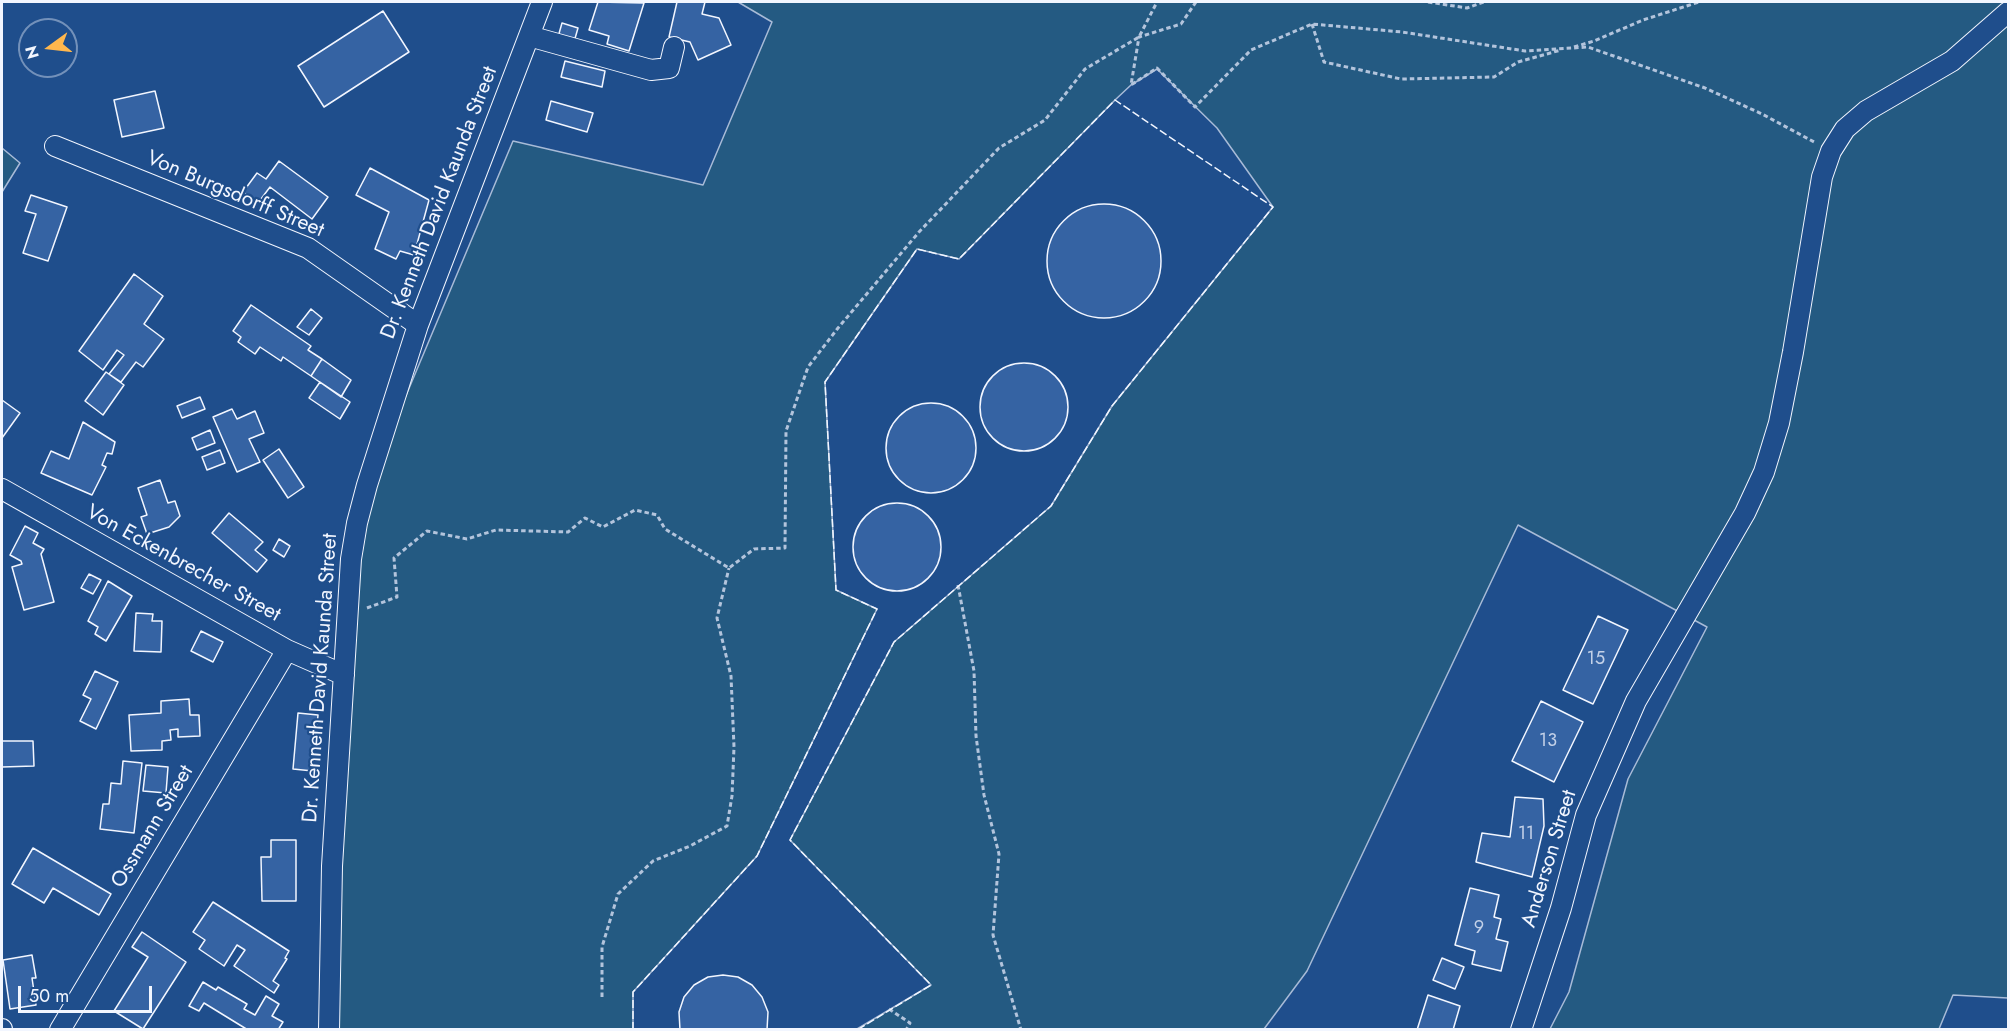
<!DOCTYPE html>
<style>
body{margin:0}
#map{position:relative;width:2010px;height:1031px;overflow:hidden;background:#1f4e8c;font-family:Jost,sans-serif}
canvas{display:block}
.frame{position:absolute;inset:0;border:3px solid #f2f6ff;pointer-events:none}
.north{position:absolute;left:18px;top:18px;width:60px;height:60px;box-sizing:border-box;background:#1f4e8c;border:2px solid #7391ba;border-radius:50%;rotate:255deg;font-size:16px;font-weight:700;line-height:24px;text-align:center;color:#f2f6ff}
.north::after{content:'';display:block;margin:auto;width:21px;height:27px;background:#ffb74d;clip-path:polygon(50% 0,100% 100%,50% 72%,0 100%)}
.scale{position:absolute;left:18px;top:986px;width:134px;height:27px;box-sizing:border-box;border:3px solid #f2f6ff;border-top:0;padding-left:8px;font-size:18px;line-height:21px;white-space:nowrap;color:#f2f6ff;-webkit-text-stroke:4px #1f4e8c;paint-order:stroke}
</style>
<div id="map">
<canvas width="2010" height="1031"></canvas>
<div class="frame"></div>
<div class="north">N</div>
<div class="scale">50 m</div>
</div>
<script>
const context = document.querySelector('canvas').getContext('2d');
context.lineJoin = 'round';
function fill(path, color) {
  context.fillStyle = color;
  context.fill(path, 'evenodd');
}
function toPath(rows) {
  const path = new Path2D();
  for (const r of rows) {
    if (r.length === 3) {
      path.moveTo(r[0] + r[2], r[1]);
      path.arc(r[0], r[1], r[2], 0, 2 * Math.PI);
      continue;
    }
    path.moveTo(r[0], r[1]);
    for (let i = 2; i < r.length; i += 2) path.lineTo(r[i], r[i + 1]);
  }
  return path;
}
function stroke(path, color, width, dash) {
  context.strokeStyle = color;
  context.lineWidth = width;
  context.lineCap = dash ? 'butt' : 'round';
  context.setLineDash(dash || []);
  context.stroke(path);
}
function label(font, color, halo, rows, align = 'center') {
  context.font = font + ' Jost,sans-serif';
  context.lineWidth = 4.5;
  context.setLineDash([]);
  context.textBaseline = 'middle';
  context.strokeStyle = halo;
  context.fillStyle = color;
  for (const [text, x, y, turn = 0] of rows) {
    context.save();
    context.translate(x, y);
    context.rotate((+turn || 0) * Math.PI / 180);
    context.textAlign = isNaN(turn) ? turn : align;
    if (halo) context.strokeText(text, 0, 0);
    context.fillText(text, 0, 0);
    context.restore();
  }
}
const green = toPath([
 [738,2,2008,2,2008,998,1953,995,1939,1029,1550,1029,1569,992,1628,779,1707,627,1518,525,1307,971,1264,1029,857,1029,931,985,790,840,894,642,1051,506,1112,406,1273,207,1217,128,1157,69,1131,85,1115,100,959,259,917,249,825,382,836,590,877,609,757,856,633,992,633,1029,329,1030,351,559,381,455,513,141,703,185,772,22,738,2],
 [2,148,20,163,2,192,2,148]
]);
const building = toPath([
 [598,2,644,3,629,51,607,44,609,36,589,30,598,2],
 [677,2,705,2,702,14,719,18,731,45,698,60,690,42,669,37,677,2],
 [383,11,409,52,324,107,298,66,383,11],
 [562,23,578,28,574,42,558,37,562,23],
 [565,61,605,71,602,87,561,77,565,61],
 [155,91,164,128,122,137,114,100,155,91],
 [551,101,593,113,587,132,546,120,551,101],
 [279,161,328,197,312,219,270,187,258,203,243,192,257,173,266,179,279,161],
 [370,168,429,200,414,255,400,251,396,259,375,249,389,212,356,195,370,168],
 [31,195,67,207,48,261,23,253,36,214,25,211,31,195],
 [1104,261,57],
 [134,274,163,296,144,324,164,339,143,367,136,362,121,382,109,374,124,355,117,350,103,370,79,351,134,274],
 [251,305,311,346,308,350,322,359,311,376,283,357,281,361,260,347,255,354,238,342,241,337,233,331,251,305],
 [311,309,322,318,309,335,297,327,311,309],
 [322,359,351,380,341,397,311,376,322,359],
 [1024,407,44],
 [106,372,124,385,103,415,85,401,106,372],
 [320,382,350,402,340,419,309,398,320,382],
 [200,397,205,409,182,418,177,406,200,397],
 [2,400,20,413,2,438,2,400],
 [931,448,45],
 [232,409,237,419,255,411,264,433,249,439,260,462,237,472,213,417,232,409],
 [83,422,115,442,112,454,107,453,102,465,106,467,92,495,41,473,51,451,69,459,83,422],
 [210,430,215,443,197,450,192,438,210,430],
 [279,449,304,487,288,498,263,460,279,449],
 [220,450,225,463,207,470,202,457,220,450],
 [160,480,168,503,175,501,180,516,169,527,147,534,141,517,147,515,138,488,160,480],
 [897,547,44],
 [229,513,263,542,255,550,267,560,257,572,212,533,229,513],
 [25,526,38,533,33,543,44,549,41,554,54,602,24,610,12,567,22,564,21,561,10,555,25,526],
 [279,539,290,546,284,557,273,550,279,539],
 [89,574,101,580,93,594,81,588,89,574],
 [108,581,132,596,106,641,95,634,98,627,88,621,108,581],
 [136,613,153,614,152,621,162,621,161,652,134,651,136,613],
 [1598,616,1628,630,1593,704,1563,690,1598,616],
 [201,631,223,642,213,662,191,651,201,631],
 [95,671,118,682,96,729,80,721,91,699,83,695,95,671],
 [189,699,190,715,199,715,200,736,178,737,178,729,170,730,171,740,162,741,162,750,131,751,129,715,161,713,161,701,189,699],
 [1541,701,1583,722,1554,782,1512,761,1541,701],
 [298,713,318,715,313,771,293,769,298,713],
 [2,741,33,741,34,766,2,767,2,741],
 [123,761,142,763,134,833,100,829,103,804,109,804,111,783,121,784,123,761],
 [146,765,168,767,166,793,143,791,146,765],
 [1515,797,1543,799,1544,826,1532,877,1476,862,1482,833,1510,837,1515,797],
 [271,840,296,840,296,901,262,901,261,857,271,857,271,840],
 [33,848,111,894,99,915,53,888,44,903,12,884,33,848],
 [1470,888,1499,895,1494,917,1501,919,1496,939,1508,942,1501,971,1472,964,1475,951,1455,945,1470,888],
 [213,902,289,951,285,958,287,959,273,981,279,985,274,993,234,966,245,950,237,945,224,966,199,949,205,940,193,932,213,902],
 [142,932,186,962,143,1029,114,1011,148,957,132,947,142,932],
 [32,955,36,978,32,978,36,1005,10,1009,3,960,32,955],
 [1442,958,1464,967,1455,989,1433,980,1442,958],
 [723,975,738,977,752,985,762,997,768,1012,767,1030,680,1030,679,1012,684,997,694,985,708,977,723,975],
 [203,982,216,990,218,987,247,1004,244,1009,255,1015,266,996,279,1004,272,1016,283,1022,278,1030,248,1030,204,1003,199,1011,189,1006,203,982],
 [1428,995,1460,1006,1453,1030,1417,1030,1428,995]
]);
const path = toPath([
 [1196,2,1181,24,1139,37,1131,85,1157,68,1195,107,1251,50,1312,24,1402,32,1525,51,1588,47,1705,88,1762,114,1816,143],
 [1428,2,1467,8,1484,2],
 [1312,24,1324,62,1401,79,1494,77,1518,62,1561,50],
 [1574,47,1594,41,1643,20,1699,2],
 [958,585,974,671,976,736,984,795,999,854,993,935,1021,1030],
 [367,608,397,597,394,558,427,531,467,539,496,530,568,532,585,518,603,527,635,510,657,515,665,529,729,568,754,549,785,548,786,431,808,367,838,328,919,232,999,148,1045,120,1085,69,1139,37,1157,2],
 [602,997,602,947,618,894,653,861,690,846,727,826,732,796,734,747,731,676,717,618,729,568],
 [889,1009,910,1023,906,1030]
]);
const minor = toPath([
 [529,36,651,70,669,68,674,47],
 [55,146,308,248,418,325],
 [2,489,287,650,344,675],
 [2,1029,2,1030],
 [60,1030,287,650],
 [329,1030,332,866,351,559,357,523,367,485,418,325,542,2],
 [1521,1030,1561,908,1586,815,1636,701,1745,513,1764,472,1779,423,1793,352,1822,177,1831,151,1845,129,1866,111,1952,61,2008,12]
]);
const fence = toPath([
 [633,1030,633,992,757,856,877,609,836,590,825,382,917,249,959,259,1115,100,1273,207,1112,406,1051,506,894,642,790,840,931,985,857,1030]
]);
const numberNames = [
 ["15",1596,660],
 ["13",1548,742],
 ["11",1526,835],
 ["9",1479,929]
];
const streetNames = [
 ["Von Burgsdorff Street",235,195,23],
 ["Dr. Kenneth David Kaunda Street",440,203,-69],
 ["Von Eckenbrecher Street",183,564,29],
 ["Dr. Kenneth David Kaunda Street",321,678,-86],
 ["Ossmann Street",153,827,-59],
 ["Anderson Street",1550,859,-73]
];
fill(green, '#245a82');
stroke(green, '#a8bbd7', 1.5);
fill(building, '#3563a3');
stroke(building, '#f2f6ff', 1.5);
stroke(minor, '#f2f6ff', 22);
stroke(path, '#b3c4dc', 3, [4.5, 3]);
stroke(minor, '#1f4e8c', 20);
stroke(fence, '#f2f6ff', 1.5, [8, 3]);
label('18px', '#c3d1e8', null, numberNames);
label('21px', '#f2f6ff', '#1f4e8c', streetNames);
</script>
